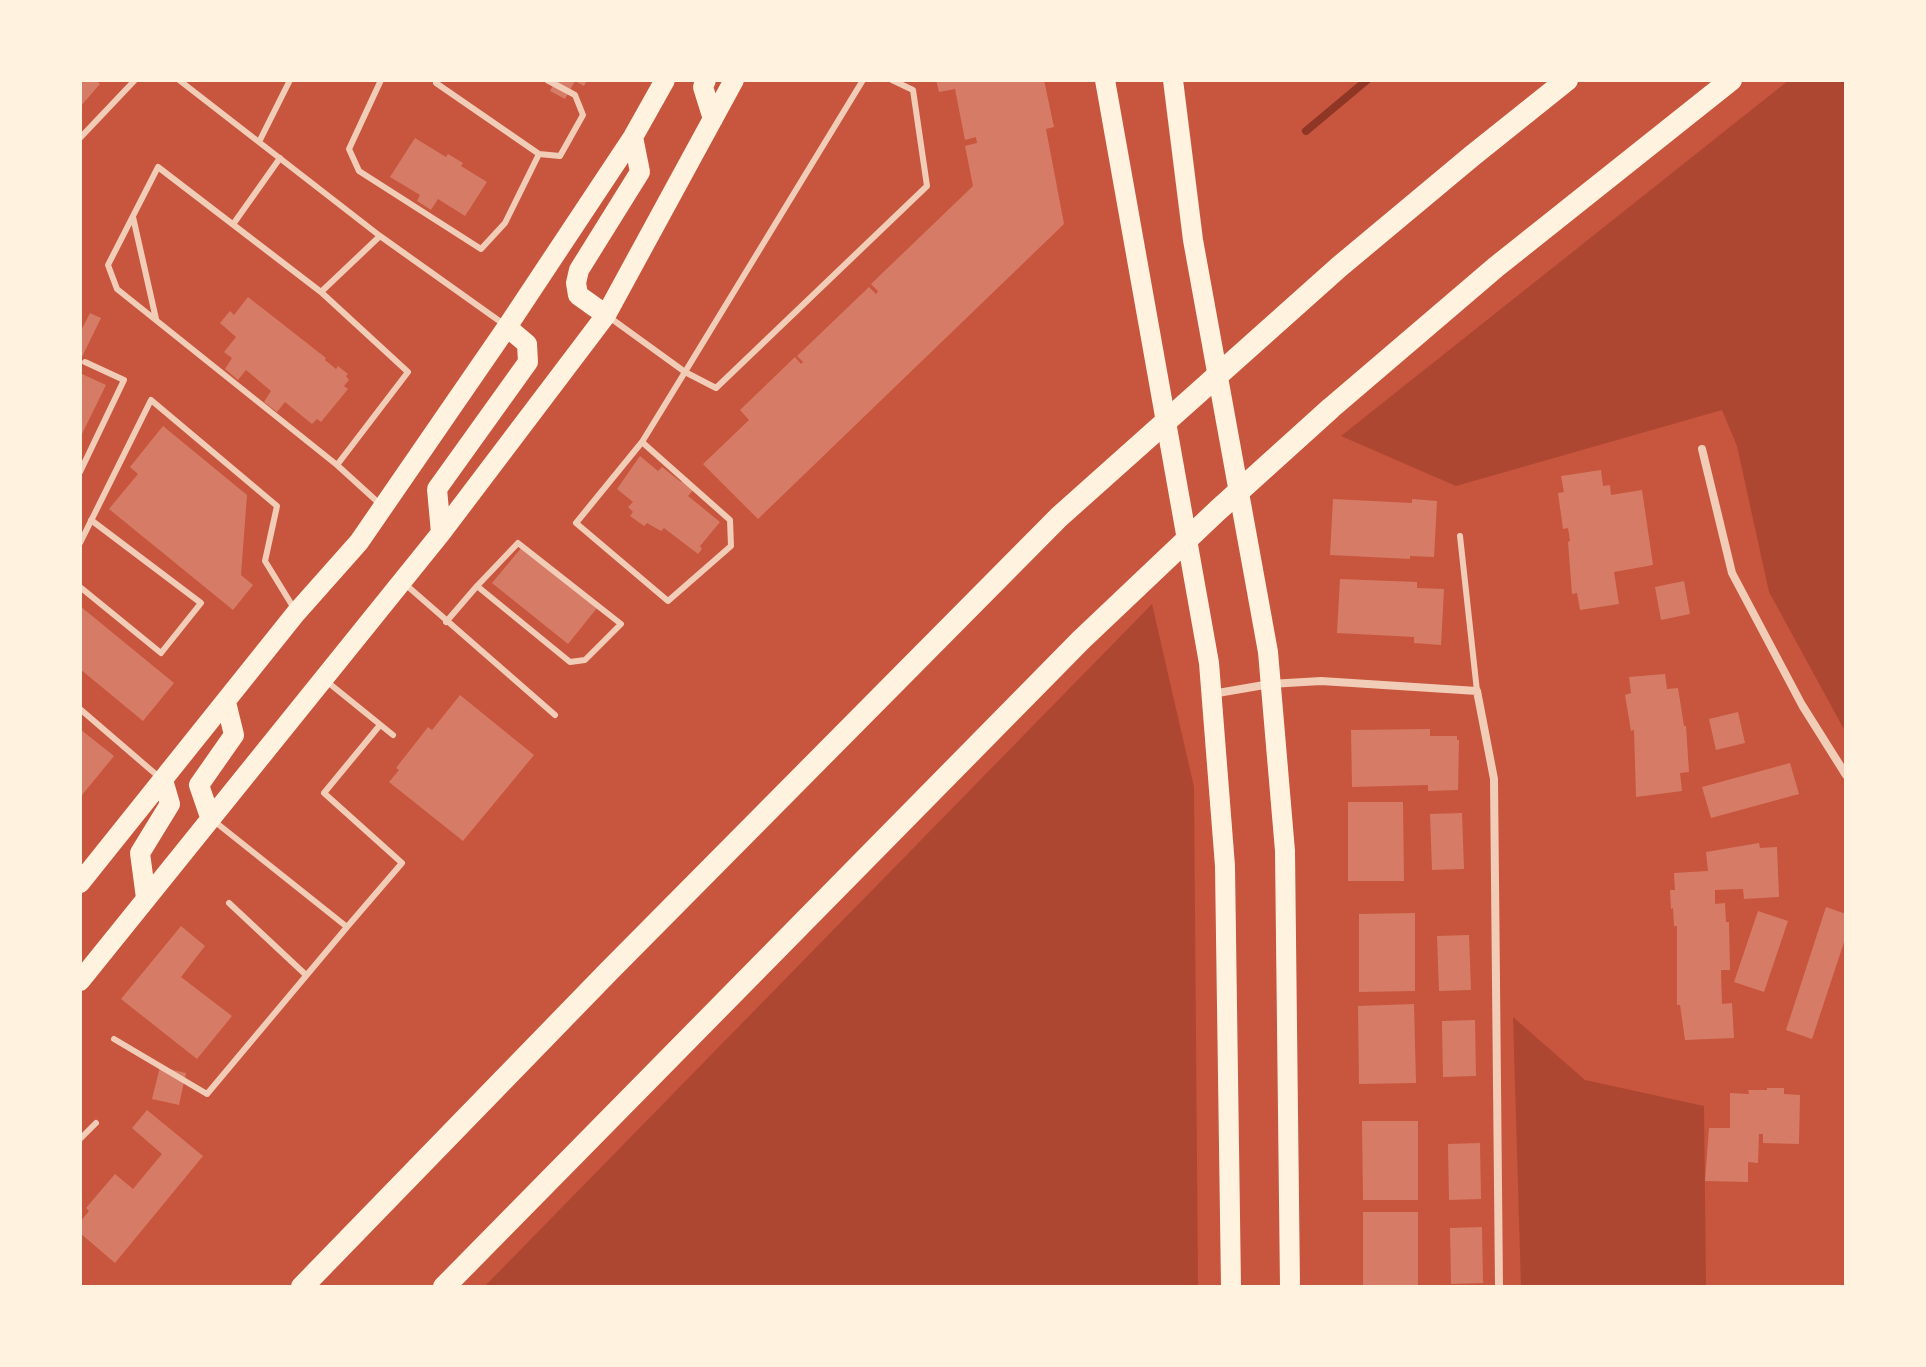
<!DOCTYPE html>
<style>
body{margin:0}
#map{position:relative;width:1926px;height:1367px;overflow:hidden;background:#c8553d;font-family:"Asap Condensed",sans-serif}
canvas{display:block}
.frame{position:absolute;inset:0;border:82px solid #fff3e0;pointer-events:none}
</style>
<div id="map">
<canvas width="1926" height="1367"></canvas>
<div class="frame"></div>
</div>
<script>
const context = document.querySelector('canvas').getContext('2d');
context.lineJoin = 'round';
function fill(path, color) {
  context.fillStyle = color;
  context.fill(path, 'evenodd');
}
function toPath(rows) {
  const path = new Path2D();
  for (const r of rows) {
    path.moveTo(r[0], r[1]);
    for (let i = 2; i < r.length; i += 2) path.lineTo(r[i], r[i + 1]);
  }
  return path;
}
function stroke(path, color, width, dash) {
  context.strokeStyle = color;
  context.lineWidth = width;
  context.lineCap = dash ? 'butt' : 'round';
  context.setLineDash(dash || []);
  context.stroke(path);
}
const green = toPath([
 [1789,80,1846,80,1846,733,1769,592,1737,446,1722,410,1456,486,1341,436],
 [1152,604,1194,787,1198,1287,484,1287],
 [1513,1017,1585,1080,1704,1106,1706,1287,1521,1287]
]);
const stream = toPath([
 [1306,131,1367,80]
]);
const building = toPath([
 [80,80,96,80,100,84,80,107],
 [556,80,587,80,584,86,575,81,565,99,550,91],
 [936,80,1044,80,1054,127,1046,129,1064,224,758,519,703,464,749,420,740,410,795,357,801,364,803,362,797,356,869,287,876,294,878,291,871,284,973,186,965,146,977,143,976,137,965,140,955,89,939,92],
 [415,138,446,157,448,154,463,163,461,166,487,182,465,216,438,199,431,210,417,201,420,195,390,177],
 [248,297,326,358,325,360,336,369,338,366,348,374,346,376,349,380,344,386,348,389,321,422,317,419,312,424,285,402,277,412,264,402,271,391,246,370,238,380,225,369,232,358,224,352,236,337,220,323,230,311,234,315],
 [90,313,101,318,80,361,80,333],
 [80,373,106,385,80,438],
 [163,426,247,495,241,575,253,585,233,610,109,509,138,474,130,467],
 [640,456,658,471,662,467,681,482,683,479,695,488,688,496,720,522,700,546,702,549,698,554,664,528,661,531,647,523,644,526,630,516,633,512,628,507,633,502,617,489],
 [1601,470,1603,486,1610,485,1611,495,1642,490,1653,565,1614,572,1619,604,1580,610,1577,593,1572,594,1568,542,1570,541,1568,528,1563,529,1558,493,1564,492,1561,476],
 [1333,499,1412,503,1412,499,1437,501,1434,557,1410,556,1410,559,1330,555],
 [522,547,597,608,568,644,492,583],
 [1340,579,1417,582,1417,588,1444,589,1441,645,1414,643,1414,637,1337,633],
 [1684,581,1690,614,1661,620,1655,587],
 [80,606,174,683,143,721,80,669],
 [1665,674,1667,689,1678,688,1684,726,1686,726,1689,772,1680,773,1682,791,1636,797,1634,730,1631,731,1625,695,1631,693,1629,677],
 [460,695,534,755,463,841,389,782,399,770,396,768,428,727,432,730],
 [1738,712,1745,743,1716,750,1709,719],
 [80,729,114,756,82,795,80,793],
 [1430,729,1430,736,1457,736,1457,740,1459,740,1458,790,1428,791,1428,785,1352,787,1351,730],
 [1790,763,1799,794,1711,818,1702,787],
 [1348,802,1403,802,1404,881,1348,881],
 [1462,813,1464,869,1432,870,1430,814],
 [1759,843,1760,848,1777,847,1779,897,1744,899,1743,889,1715,890,1715,904,1725,903,1726,922,1729,922,1730,970,1721,970,1722,1004,1732,1003,1734,1038,1685,1040,1680,1005,1677,1005,1677,926,1674,926,1673,908,1671,909,1670,890,1675,890,1674,873,1708,871,1706,852],
 [1826,907,1846,914,1846,936,1812,1039,1786,1030],
 [1758,911,1788,921,1764,992,1734,982],
 [1415,913,1415,991,1359,992,1359,914],
 [181,926,205,946,181,977,232,1016,197,1059,121,999],
 [1469,935,1471,990,1439,991,1437,936],
 [1414,1004,1416,1083,1359,1084,1358,1006],
 [1475,1020,1476,1076,1443,1077,1442,1021],
 [160,1067,186,1073,179,1105,152,1099],
 [1767,1088,1784,1088,1784,1094,1800,1095,1799,1144,1763,1143,1763,1134,1759,1134,1758,1163,1748,1162,1748,1182,1705,1181,1709,1128,1730,1128,1730,1093,1749,1094,1748,1090,1767,1090],
 [147,1110,203,1156,115,1263,80,1233,80,1222,89,1211,86,1208,115,1174,133,1189,162,1154,132,1128],
 [1362,1121,1418,1121,1418,1200,1363,1200],
 [1480,1143,1481,1199,1449,1200,1448,1144],
 [1363,1212,1418,1212,1418,1287,1363,1287],
 [1482,1227,1483,1283,1451,1284,1450,1228]
]);
const service = toPath([
 [179,80,380,236,505,325],
 [381,80,349,149,359,171,481,249,505,223,539,154],
 [436,83,539,154,560,156,583,115,575,95,547,80],
 [80,138,135,80],
 [259,142,290,80],
 [133,217,156,319],
 [234,223,280,158],
 [321,292,380,236],
 [609,317,685,372,863,80],
 [642,442,730,520,731,546,668,601,576,523,642,442,685,372,716,388,927,186,913,90,892,80],
 [337,465,408,372,321,292,158,167,108,265,117,289,337,465,381,505],
 [80,472,124,380,85,362],
 [1460,536,1477,691],
 [80,543,151,400,277,506,265,561,295,610],
 [405,584,555,715],
 [80,587,161,653,201,603,91,520],
 [446,622,477,586,518,543,621,624,585,660,570,662,477,586],
 [325,680,393,735],
 [80,709,159,777],
 [214,821,347,927,402,863,324,793,380,725],
 [229,903,306,975],
 [114,1039,207,1094,347,927],
 [80,1139,96,1123]
]);
const minor = toPath([
 [1702,449,1732,573,1802,705,1846,775],
 [1212,694,1270,684,1321,681,1477,691,1494,779,1499,1287]
]);
const primary = toPath([
 [706,80,703,87,713,119],
 [1105,80,1209,663,1225,866,1231,1287],
 [1173,80,1193,240,1268,652,1285,851,1290,1287],
 [606,315,578,295,576,283,579,270,640,172,633,137],
 [441,533,437,489,528,362,527,344,507,327],
 [210,817,199,785,234,735,226,702],
 [80,883,296,613,359,542,507,327,633,137,665,80],
 [146,898,140,853,170,804,163,780],
 [80,981,441,533,606,315,734,80]
]);
const trunk = toPath([
 [302,1287,609,971,1059,517,1339,267,1472,156,1567,80],
 [444,1287,1081,640,1217,511,1331,408,1496,267,1731,80]
]);
fill(green, '#ae4732');
stroke(stream, '#8f3625', 8);
fill(building, '#d67c66');
stroke(service, '#f1ccb7', 6);
stroke(minor, '#f1ccb7', 8);
stroke(primary, '#fff3e0', 20);
stroke(trunk, '#fff3e0', 22);
</script>
